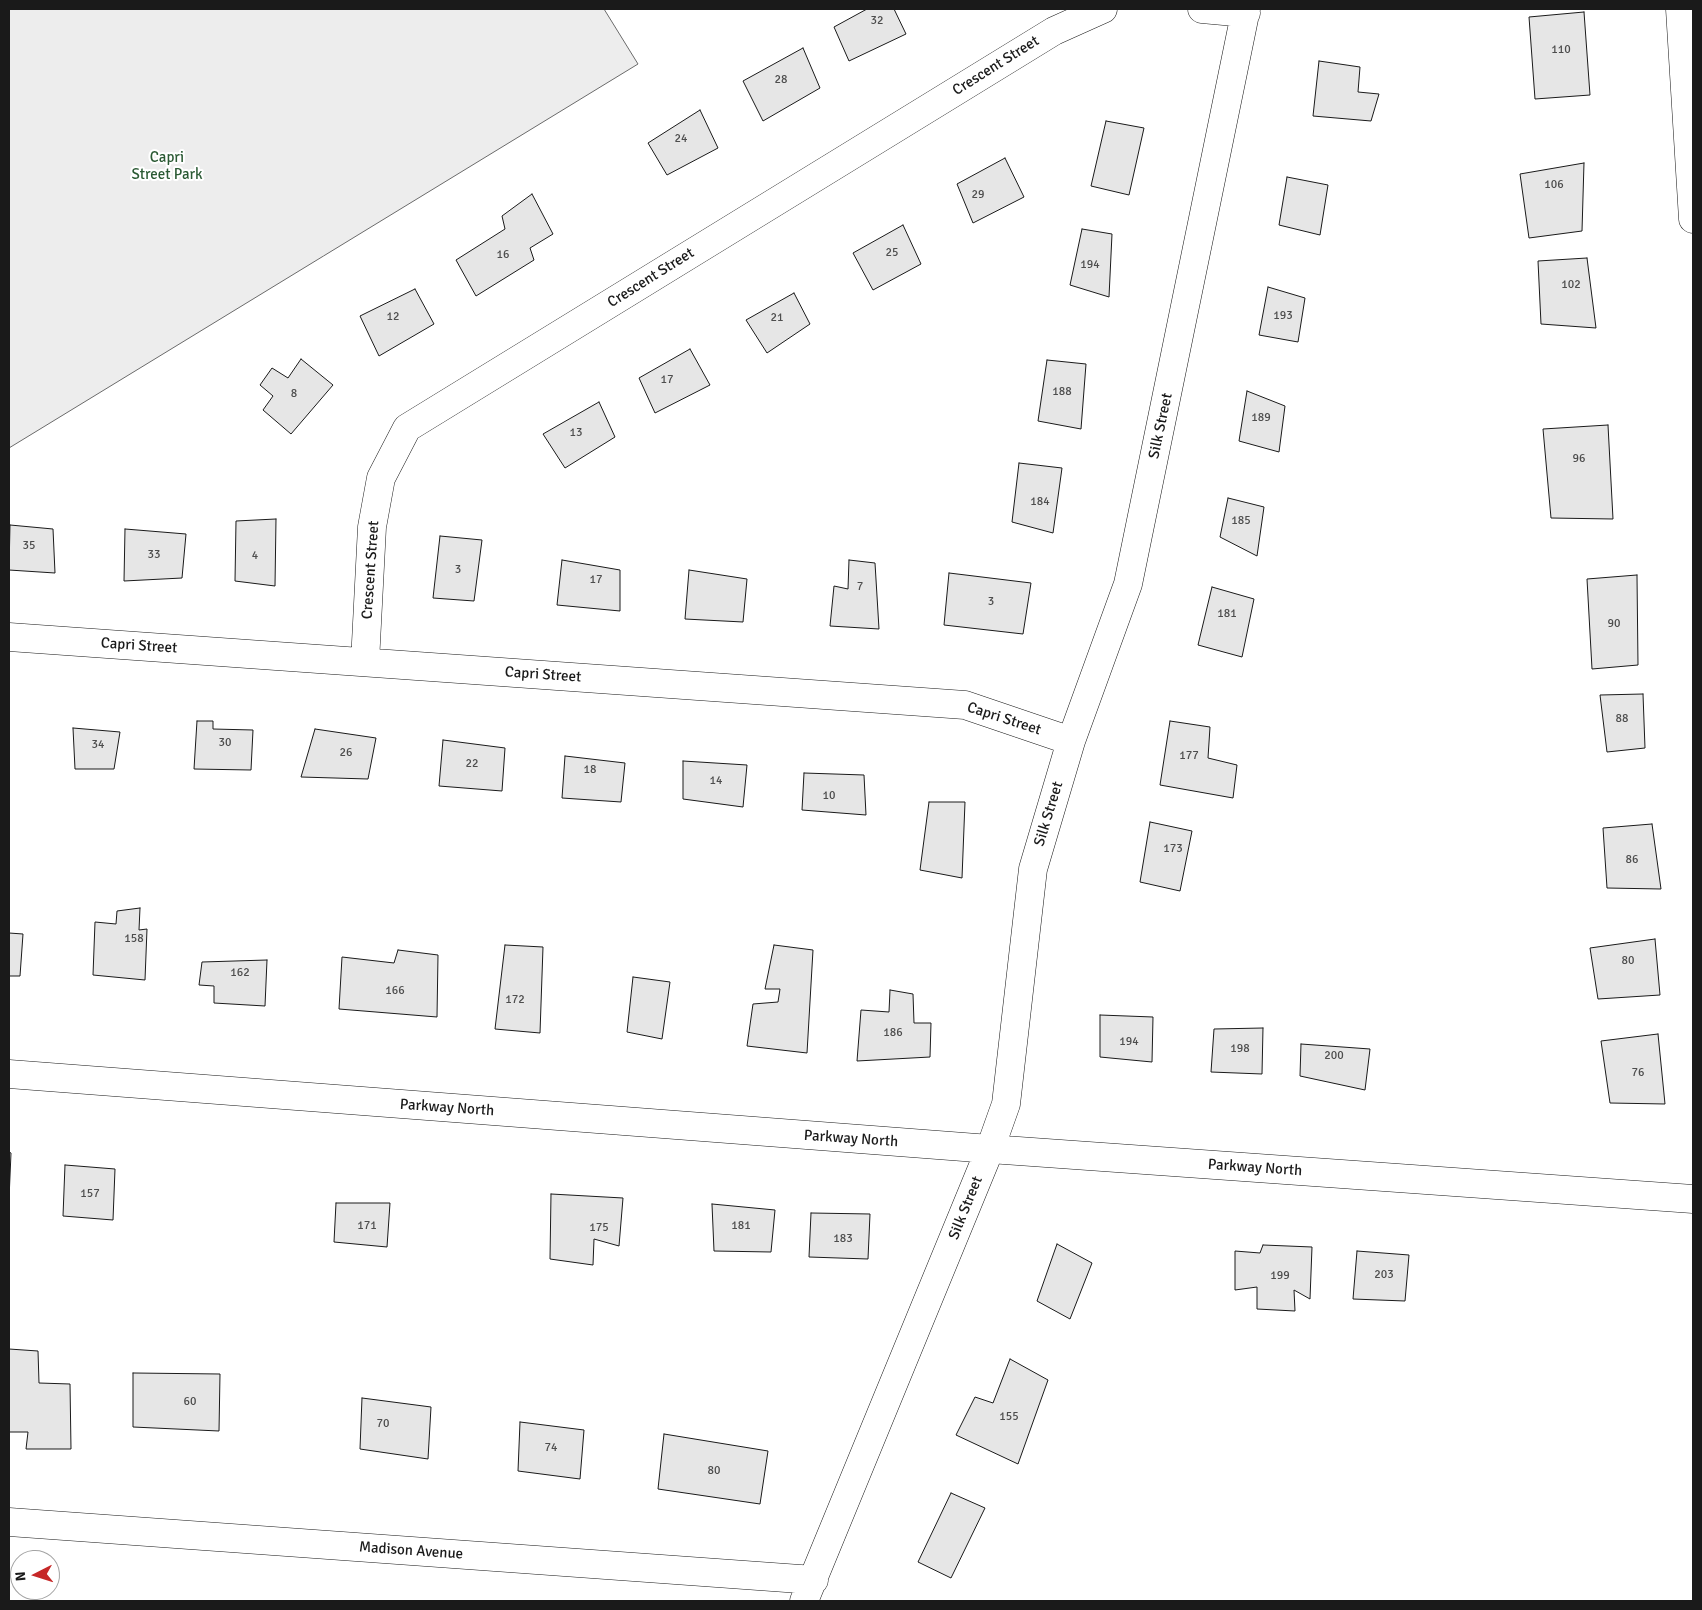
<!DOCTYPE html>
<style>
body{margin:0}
#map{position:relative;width:1702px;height:1610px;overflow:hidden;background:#fff;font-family:Signika,sans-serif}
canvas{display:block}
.frame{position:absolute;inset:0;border:10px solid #1a1a1a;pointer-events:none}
.north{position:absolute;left:10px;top:1550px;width:50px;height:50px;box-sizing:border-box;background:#fff;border:1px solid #a3a3a3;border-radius:50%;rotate:265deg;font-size:14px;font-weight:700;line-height:20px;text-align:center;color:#1a1a1a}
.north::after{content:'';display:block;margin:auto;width:18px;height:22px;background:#c62828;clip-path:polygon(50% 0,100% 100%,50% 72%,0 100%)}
</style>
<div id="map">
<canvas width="1702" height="1610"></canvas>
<div class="frame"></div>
<div class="north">N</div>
</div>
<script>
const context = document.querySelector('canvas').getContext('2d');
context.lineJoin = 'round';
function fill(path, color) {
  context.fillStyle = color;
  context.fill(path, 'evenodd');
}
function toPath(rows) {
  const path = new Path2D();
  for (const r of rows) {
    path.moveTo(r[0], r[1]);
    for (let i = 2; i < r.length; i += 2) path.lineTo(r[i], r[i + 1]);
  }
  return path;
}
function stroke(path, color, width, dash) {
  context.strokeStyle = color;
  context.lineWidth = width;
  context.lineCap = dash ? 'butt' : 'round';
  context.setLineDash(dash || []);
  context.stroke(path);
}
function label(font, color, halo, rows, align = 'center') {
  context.font = font + ' Signika,sans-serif';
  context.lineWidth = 4;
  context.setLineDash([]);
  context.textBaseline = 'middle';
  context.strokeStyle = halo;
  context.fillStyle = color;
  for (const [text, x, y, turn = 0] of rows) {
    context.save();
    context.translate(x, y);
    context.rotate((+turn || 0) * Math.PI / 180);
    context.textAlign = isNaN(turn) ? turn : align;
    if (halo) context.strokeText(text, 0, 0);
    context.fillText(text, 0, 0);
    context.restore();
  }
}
const built = toPath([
 [9,9,604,9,638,64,9,448,9,9]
]);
const building = toPath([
 [867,9,894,9,906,34,849,61,834,27,867,9],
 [1584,12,1590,95,1535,99,1529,17,1584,12],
 [803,48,820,88,763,121,743,81,803,48],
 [1319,61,1360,67,1358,92,1379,94,1371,121,1313,116,1319,61],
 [700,110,718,148,667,175,648,143,700,110],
 [1106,121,1144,128,1129,195,1091,186,1106,121],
 [1005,158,1024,197,973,223,957,184,1005,158],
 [1584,163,1582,231,1529,238,1520,174,1584,163],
 [1287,177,1328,185,1320,235,1279,225,1287,177],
 [532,194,553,234,530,248,534,260,476,296,456,260,505,229,502,216,532,194],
 [903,225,921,264,873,290,853,253,903,225],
 [1082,229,1112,234,1109,297,1070,285,1082,229],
 [1587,258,1596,328,1541,324,1538,261,1587,258],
 [1268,287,1305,298,1298,342,1259,335,1268,287],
 [415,289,434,324,379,356,360,316,415,289],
 [794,293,810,324,767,353,746,320,794,293],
 [690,349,710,385,655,413,639,378,690,349],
 [301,359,333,385,291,434,263,410,273,396,260,385,272,368,288,378,301,359],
 [1047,360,1086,364,1081,429,1038,421,1047,360],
 [1247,391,1285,406,1279,452,1239,441,1247,391],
 [599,402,615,437,565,468,543,434,599,402],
 [1608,425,1613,519,1551,518,1543,429,1608,425],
 [1019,463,1062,468,1053,533,1012,522,1019,463],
 [1228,498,1264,507,1257,556,1220,537,1228,498],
 [276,519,275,586,235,581,236,521,276,519],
 [10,525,53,529,55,573,9,570,10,525],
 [125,529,186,534,182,578,124,581,125,529],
 [440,536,482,540,474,601,433,598,440,536],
 [562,560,620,570,620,611,557,605,562,560],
 [849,560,875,563,879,629,830,626,834,586,848,589,849,560],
 [689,570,747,579,743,622,685,619,689,570],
 [949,573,1031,583,1023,634,944,625,949,573],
 [1637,575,1638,665,1592,669,1587,579,1637,575],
 [1212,587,1254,599,1242,657,1198,645,1212,587],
 [1643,694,1645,748,1607,752,1600,695,1643,694],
 [197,721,213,721,213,729,253,730,251,770,194,769,197,721],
 [1170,721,1210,727,1208,758,1237,765,1233,798,1160,785,1170,721],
 [73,728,120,732,114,769,75,769,73,728],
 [315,729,376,738,368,779,301,777,315,729],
 [443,740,505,748,502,791,439,786,443,740],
 [565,756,625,763,621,802,562,798,565,756],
 [683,761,747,765,743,807,683,799,683,761],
 [804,773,864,775,866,815,802,810,804,773],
 [929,802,965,802,962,878,920,870,929,802],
 [1150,822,1192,831,1180,891,1140,882,1150,822],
 [1652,824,1661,889,1607,888,1603,828,1652,824],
 [140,908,139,930,147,929,145,980,93,975,95,922,116,924,117,911,140,908],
 [9,933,23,934,20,976,9,976,9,933],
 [1655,939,1660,995,1598,999,1590,948,1655,939],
 [505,945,543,947,540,1033,495,1029,505,945],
 [774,945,813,950,807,1053,747,1046,753,1004,778,1002,780,989,765,989,774,945],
 [398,950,438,955,437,1017,339,1009,342,957,394,963,398,950],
 [267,960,265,1006,214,1003,214,986,199,985,202,962,267,960],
 [633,977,670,982,662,1039,627,1032,633,977],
 [890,990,913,994,914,1023,931,1023,930,1057,857,1061,861,1010,889,1012,890,990],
 [1100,1015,1153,1017,1152,1062,1100,1057,1100,1015],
 [1263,1028,1262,1074,1211,1072,1214,1029,1263,1028],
 [1658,1034,1665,1104,1610,1103,1601,1041,1658,1034],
 [1301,1044,1370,1049,1365,1090,1300,1076,1301,1044],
 [9,1152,11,1153,9,1199,9,1152],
 [65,1165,115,1169,113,1220,63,1216,65,1165],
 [551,1194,623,1198,619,1246,594,1239,593,1265,550,1259,551,1194],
 [336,1203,390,1203,387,1247,334,1242,336,1203],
 [712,1204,775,1210,771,1252,714,1251,712,1204],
 [811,1213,870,1214,868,1259,809,1257,811,1213],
 [1057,1244,1092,1263,1070,1319,1037,1301,1057,1244],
 [1263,1245,1312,1247,1310,1299,1294,1290,1295,1311,1257,1309,1257,1287,1235,1290,1235,1251,1260,1253,1263,1245],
 [1357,1251,1409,1255,1405,1301,1353,1299,1357,1251],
 [9,1349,38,1351,39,1383,70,1384,71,1449,26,1449,28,1432,9,1432,9,1349],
 [1010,1359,1048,1380,1018,1464,956,1435,975,1397,993,1403,1010,1359],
 [133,1373,220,1374,219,1431,133,1427,133,1373],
 [362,1398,431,1407,428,1459,360,1449,362,1398],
 [520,1422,584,1430,580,1479,518,1471,520,1422],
 [664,1434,768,1451,760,1504,658,1489,664,1434],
 [951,1493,985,1508,951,1578,918,1562,951,1493]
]);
const minor = toPath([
 [1202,9,1246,13],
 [9,637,965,705,1071,741],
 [365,662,372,527,381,478,407,428,1054,31,1103,9],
 [9,1074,990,1149,1693,1199],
 [9,1522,814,1580],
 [804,1601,990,1149,1006,1104,1033,869,1071,741,1128,584,1246,9]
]);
const tertiary = toPath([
 [1680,9,1693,219]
]);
const numberNames = [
 ["32",877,21],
 ["110",1561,50],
 ["28",781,80],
 ["24",681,139],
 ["106",1554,185],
 ["29",978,195],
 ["25",892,253],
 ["16",503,255],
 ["194",1090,265],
 ["102",1571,285],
 ["193",1283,316],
 ["12",393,317],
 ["21",777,318],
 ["17",667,380],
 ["188",1062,392],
 ["8",294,394],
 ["189",1261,418],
 ["13",576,433],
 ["96",1579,459],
 ["184",1040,502],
 ["185",1241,521],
 ["35",29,546],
 ["33",154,555],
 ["4",255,556],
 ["3",458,570],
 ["17",596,580],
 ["7",860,587],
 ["3",991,602],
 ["181",1227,614],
 ["90",1614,624],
 ["88",1622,719],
 ["30",225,743],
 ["34",98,745],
 ["26",346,753],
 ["177",1189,756],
 ["22",472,764],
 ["18",590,770],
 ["14",716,781],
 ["10",829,796],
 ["173",1173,849],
 ["86",1632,860],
 ["158",134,939],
 ["80",1628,961],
 ["162",240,973],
 ["166",395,991],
 ["172",515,1000],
 ["186",893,1033],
 ["194",1129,1042],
 ["198",1240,1049],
 ["200",1334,1056],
 ["76",1638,1073],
 ["157",90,1194],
 ["171",367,1226],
 ["181",741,1226],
 ["175",599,1228],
 ["183",843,1239],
 ["203",1384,1275],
 ["199",1280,1276],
 ["60",190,1402],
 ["155",1009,1417],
 ["70",383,1424],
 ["74",551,1448],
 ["80",714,1471]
];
const streetNames = [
 ["Crescent Street",996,66,-32],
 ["Crescent Street",651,278,-32],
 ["Silk Street",1161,426,-78],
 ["Crescent Street",371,570,-86],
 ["Capri Street",139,646,4],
 ["Capri Street",543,675,4],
 ["Capri Street",1004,719,18],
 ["Silk Street",1049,814,-73],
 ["Parkway North",447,1108,4],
 ["Parkway North",851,1139,4],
 ["Parkway North",1255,1168,4],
 ["Silk Street",966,1208,-68],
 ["Madison Avenue",411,1551,4]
];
const parkNames = [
 ["Capri",167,158],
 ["Street Park",167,175]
];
fill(built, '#ededed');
stroke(built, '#6a6a6a', 1);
fill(building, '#e6e6e6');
stroke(building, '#1a1a1a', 1);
stroke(minor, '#1a1a1a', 29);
stroke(tertiary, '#1a1a1a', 29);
stroke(minor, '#fff', 28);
stroke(tertiary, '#fff', 28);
label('12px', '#4d4d4d', null, numberNames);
label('15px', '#1a1a1a', '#fff', streetNames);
label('15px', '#2b5a34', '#fff', parkNames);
</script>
